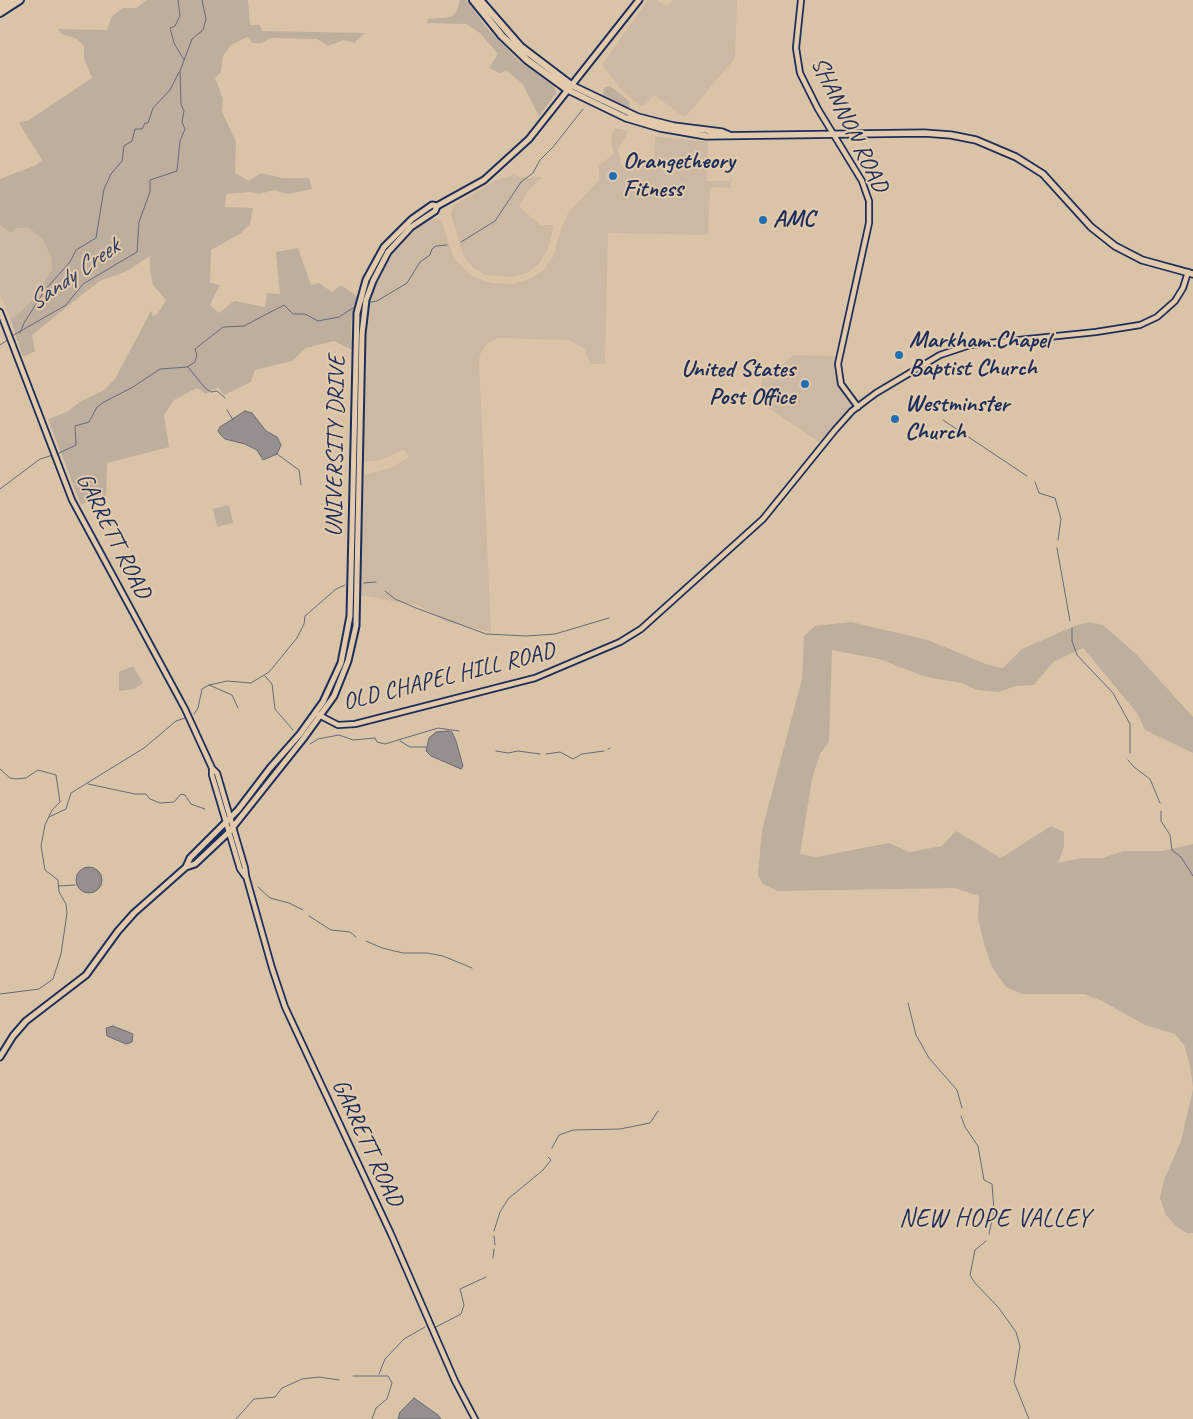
<!DOCTYPE html>
<style>
body{margin:0}
canvas{display:block;background:#dac4a8}
</style>
<canvas width="1193" height="1419"></canvas>
<script>
const context = document.querySelector('canvas').getContext('2d');
context.lineJoin = 'round';
function fill(path, color) {
  context.fillStyle = color;
  context.fill(path, 'evenodd');
}
function toPath(rows) {
  const path = new Path2D();
  for (const r of rows) {
    if (r.length === 3) {
      path.moveTo(r[0] + r[2], r[1]);
      path.arc(r[0], r[1], r[2], 0, 2 * Math.PI);
      continue;
    }
    path.moveTo(r[0], r[1]);
    for (let i = 2; i < r.length; i += 2) path.lineTo(r[i], r[i + 1]);
  }
  return path;
}
function stroke(path, color, width, dash) {
  context.strokeStyle = color;
  context.lineWidth = width;
  context.lineCap = dash ? 'butt' : 'round';
  context.setLineDash(dash || []);
  context.stroke(path);
}
function label(font, color, halo, rows, align = 'center') {
  context.font = font + ' Caveat,sans-serif';
  context.lineWidth = 4;
  context.setLineDash([]);
  context.textBaseline = 'middle';
  context.strokeStyle = halo;
  context.fillStyle = color;
  for (const [text, x, y, turn = 0] of rows) {
    context.save();
    context.translate(x, y);
    context.rotate((+turn || 0) * Math.PI / 180);
    context.textAlign = isNaN(turn) ? turn : align;
    if (halo) context.strokeText(text, 0, 0);
    context.fillText(text, 0, 0);
    context.restore();
  }
}
const built = toPath([
 [648,0,657,0,666,7,673,0,737,0,735,58,687,115,683,116,654,95,646,104,640,106,620,88,602,65],
 [614,128,629,131,618,149,621,165,654,166,655,136,708,142,707,181,729,181,732,177,731,188,713,187,710,190,708,235,608,233,605,364,590,364,584,348,568,340,498,338,488,343,481,352,479,360,491,632,446,622,420,606,360,595,363,475,391,468,409,457,404,450,381,460,366,462,363,460,366,324,371,295,379,275,399,244,431,217,441,220,454,258,471,276,492,283,512,284,532,278,543,270,553,257,561,229,568,213,599,180,599,165,614,154,611,138],
 [513,175,525,178,542,177,528,191,519,206,540,225,554,225,549,247,539,264,527,273,512,277,486,275,473,268,463,255,451,214,453,206,498,179],
 [0,225,11,233,15,228,29,228,42,239,50,253,52,269,28,306,18,315,10,318,0,295],
 [793,355,836,356,834,369,837,380,853,405,819,442,761,403,762,370,776,370]
]);
const green = toPath([
 [147,0,248,0,250,25,260,25,262,31,365,33,354,43,344,40,328,46,317,39,270,38,262,43,253,43,247,37,231,45,223,56,221,72,215,78,223,99,222,112,236,142,235,173,249,181,261,173,283,178,309,178,312,189,287,194,275,190,259,194,251,192,226,194,225,207,253,208,250,224,240,234,211,250,210,283,220,285,210,305,219,313,234,301,265,307,267,293,280,294,276,252,298,248,311,285,319,283,332,292,341,285,358,297,351,323,352,350,334,341,306,348,292,361,255,370,251,382,224,395,218,387,206,394,197,388,174,400,164,415,169,447,107,463,106,498,91,500,81,505,48,419,67,412,81,401,103,391,115,379,151,311,153,316,158,313,166,300,153,285,150,271,150,256,127,271,100,281,89,289,32,335,35,351,23,357,10,318,18,315,35,297,52,269,51,256,42,239,29,228,15,228,11,233,0,225,0,179,36,165,42,160,19,123,29,120,92,78,84,58,84,46,77,39,62,34,58,29,107,30,112,16,123,8,136,8],
 [460,0,467,0,486,27,519,61,554,86,556,93,539,116,522,83,507,71,500,73,489,68,498,54,480,33,466,24,427,23,428,19,451,17,457,11],
 [610,86,629,101,630,107,626,107,603,96,604,88],
 [229,505,233,523,217,527,213,509],
 [851,622,928,640,988,665,1003,668,1022,649,1077,625,1090,622,1103,625,1135,653,1193,717,1193,753,1145,730,1137,713,1083,648,1053,662,1034,685,1015,686,999,692,977,690,962,683,926,677,879,659,832,650,829,742,820,754,812,779,800,854,816,857,889,843,910,852,942,846,956,831,1001,858,1051,826,1064,832,1064,847,1058,863,1081,858,1103,858,1123,851,1163,851,1193,844,1193,1088,1190,1065,1184,1045,1175,1034,1145,1025,1102,1001,1084,994,1022,994,1006,987,992,967,984,944,978,918,979,896,955,888,778,891,763,884,758,875,762,830,802,679,804,636,815,626],
 [133,666,143,683,134,689,119,691,119,672],
 [1193,1089,1193,1233,1187,1233,1177,1227,1166,1215,1160,1198,1164,1180,1181,1141]
]);
const water = toPath([
 [245,411,252,413,266,431,277,437,281,445,277,454,263,460,257,450,245,444,225,439,220,434,218,431,220,427,245,411],
 [448,731,452,732,456,741,463,766,461,769,431,756,426,751,429,738,436,732,448,731],
 [89,880,13],
 [113,1026,133,1034,132,1042,126,1044,107,1036,106,1028,113,1026],
 [414,1398,438,1415,441,1419,398,1419,400,1412,414,1398]
]);
const stream = toPath([
 [178,0,180,16,175,26,170,28,174,43,184,60],
 [461,242,495,221,521,182,533,173,540,160,553,147,583,109],
 [371,302,377,301,407,283,420,262,430,255,432,249,436,246,447,245],
 [20,333,24,323,45,290,70,262,76,250,96,238,104,189,111,174,122,161,124,146,132,141,135,129,142,129,145,123,148,123,153,108,170,90,179,72],
 [12,336,66,305,83,284,137,252,139,222,150,192,150,180,177,171,180,141,185,129,182,122,184,111,181,104,180,71,192,39,203,30,206,19,202,0],
 [0,345,9,339],
 [188,367,205,388,211,392,217,391,225,398],
 [227,410,233,420],
 [943,420,1027,476],
 [57,454,76,445,75,426,89,422,97,407,104,402,133,387,160,369,187,367,195,362,197,355,195,349,223,327,244,326,284,305,293,314,305,314,318,321,339,317,353,308],
 [277,454,299,470,301,485],
 [1035,482,1039,493,1055,498,1061,519,1058,540],
 [0,489,40,459,53,455],
 [1057,548,1070,621],
 [364,583,376,582],
 [385,591,395,599,416,608,486,634,526,636,555,634,609,618],
 [1072,628,1072,641,1077,655,1113,693,1130,724,1130,753],
 [265,676,272,684,275,709,293,730],
 [209,685,232,695,238,708],
 [194,714,198,708,202,689,209,685,227,681,251,683,269,672,297,638,304,624,305,616,336,589,345,585],
 [400,741,410,747,426,747],
 [310,744,318,739,339,735,353,740,375,738,377,742,385,744,438,728,459,731],
 [608,749,610,748],
 [496,751,508,753,518,751,540,754],
 [546,754,560,752,573,759,582,754,604,751],
 [1128,760,1134,767,1150,779,1160,803],
 [0,769,10,778,16,779,26,778,38,770,56,775,60,802,52,810,45,825,41,846,45,870,58,880,59,892,66,904,67,913,61,954,53,979,39,989,0,994],
 [88,784,135,794,146,794,150,799,160,803,174,802,181,794,185,795,191,804,205,809],
 [1161,811,1161,821,1170,835,1172,850,1181,857,1193,876],
 [49,817,66,809,71,793,144,748,176,721,185,718],
 [59,886,75,885],
 [258,887,270,898,289,903,303,910],
 [309,916,331,930,350,932,356,937],
 [366,941,382,948,403,953,427,953,443,956,472,968],
 [908,1003,916,1035,929,1058,957,1090,962,1108],
 [961,1116,965,1127,978,1146,984,1180,992,1184,994,1211,989,1234],
 [552,1148,559,1135,573,1130,620,1129,650,1123,658,1111],
 [494,1231,500,1212,508,1199,543,1170,551,1160,548,1157],
 [494,1236,495,1245],
 [986,1241,975,1250,970,1275,975,1283,998,1307,1016,1332,1020,1346,1014,1382,1029,1419],
 [493,1258,494,1249],
 [436,1327,461,1314,464,1305,460,1289,486,1277],
 [379,1374,385,1359,404,1339,425,1327],
 [353,1376,388,1376,392,1383,387,1399,376,1408,372,1419],
 [236,1419,254,1399,275,1397,282,1388,302,1379,319,1377,339,1380]
]);
const tertiary = toPath([
 [801,0,796,48,800,73,818,109,862,181,869,201,869,223,838,364,841,384,858,407],
 [0,312,72,500,185,709,212,768,217,773,245,868,246,876,272,968,285,1007,391,1234,455,1381,475,1419],
 [317,714,338,725,355,724,535,678,620,642,641,629,763,519,835,430,852,411,876,393,940,355,970,345,1096,332,1140,325,1157,317,1175,301,1183,288,1188,272],
 [212,768,212,775,240,869,245,876]
]);
const secondary = toPath([
 [186,867,190,858,238,810,270,768,300,734,323,702,341,663,350,616,357,313,366,280,384,247,412,219,432,205,437,206],
 [0,1057,13,1036,26,1021,86,975,118,931,134,913,186,867,195,864,229,832,303,739,334,696,348,661,356,626,362,334,366,300,373,281,388,252,411,227,435,211,437,206,484,180,529,139,639,0]
]);
const primary = toPath([
 [571,85,638,117,674,126,722,132,729,135],
 [568,90,626,118,660,128,706,136,924,133,951,135,976,140,1016,157,1043,174,1091,227,1115,246,1142,260,1193,274]
]);
const trunk = toPath([
 [0,2,3,0],
 [0,8,12,0],
 [0,13,20,0]
]);
const motorway = toPath([
 [473,0,502,36,527,60,568,90],
 [480,0,521,47,571,85]
]);
const markers = [
 [613,176,5,"#1f6fb2"],
 [763,220,5,"#1f6fb2"],
 [899,355,5,"#1f6fb2"],
 [805,384,5,"#1f6fb2"],
 [895,419,5,"#1f6fb2"]
];
const streetNames = [
 ["SHANNON ROAD",849,125,64],
 ["UNIVERSITY DRIVE",336,446,-89],
 ["GARRETT ROAD",113,536,63],
 ["OLD CHAPEL HILL ROAD",449,677,-14],
 ["GARRETT ROAD",367,1143,65]
];
const poiNames = [
 ["Orangetheory",623,162],
 ["Fitness",623,190],
 ["AMC",773,220],
 ["Markham Chapel",909,341],
 ["Baptist Church",909,369],
 ["United States",795,370,"right"],
 ["Post Office",795,398,"right"],
 ["Westminster",905,405],
 ["Church",905,433]
];
const waterNames = [
 ["Sandy Creek",74,275,-35]
];
const neighbourhoodNames = [
 ["NEW HOPE VALLEY",995,1219]
];
fill(built, '#ccb9a3');
fill(green, '#beae9d');
fill(water, '#968f8e');
stroke(water, '#65697b', 1);
stroke(stream, '#65697b', 1);
stroke(tertiary, '#1b2f5e', 8);
stroke(secondary, '#1b2f5e', 9);
stroke(primary, '#1b2f5e', 9);
stroke(trunk, '#1b2f5e', 10);
stroke(motorway, '#1b2f5e', 10);
stroke(tertiary, '#e2caab', 4.5);
stroke(secondary, '#e2caab', 5);
stroke(primary, '#e2caab', 5.5);
stroke(trunk, '#e2caab', 6);
stroke(motorway, '#e2caab', 6);
for (const [x, y, r, color] of markers) {
  const dot = new Path2D();
  dot.arc(x, y, r, 0, 2 * Math.PI);
  context.fillStyle = color;
  context.fill(dot);
  stroke(dot, '#e2caab', 2);
}
label('24px', '#1b2f5e', '#e2caab', streetNames);
label('bold 24px', '#1b2f5e', '#e2caab', poiNames, 'left');
label('italic 25px', '#2d3d65', '#e2caab', waterNames);
context.letterSpacing = '1px';
label('25px', '#1b2f5e', '#e2caab', neighbourhoodNames);
context.letterSpacing = '0px';
</script>
